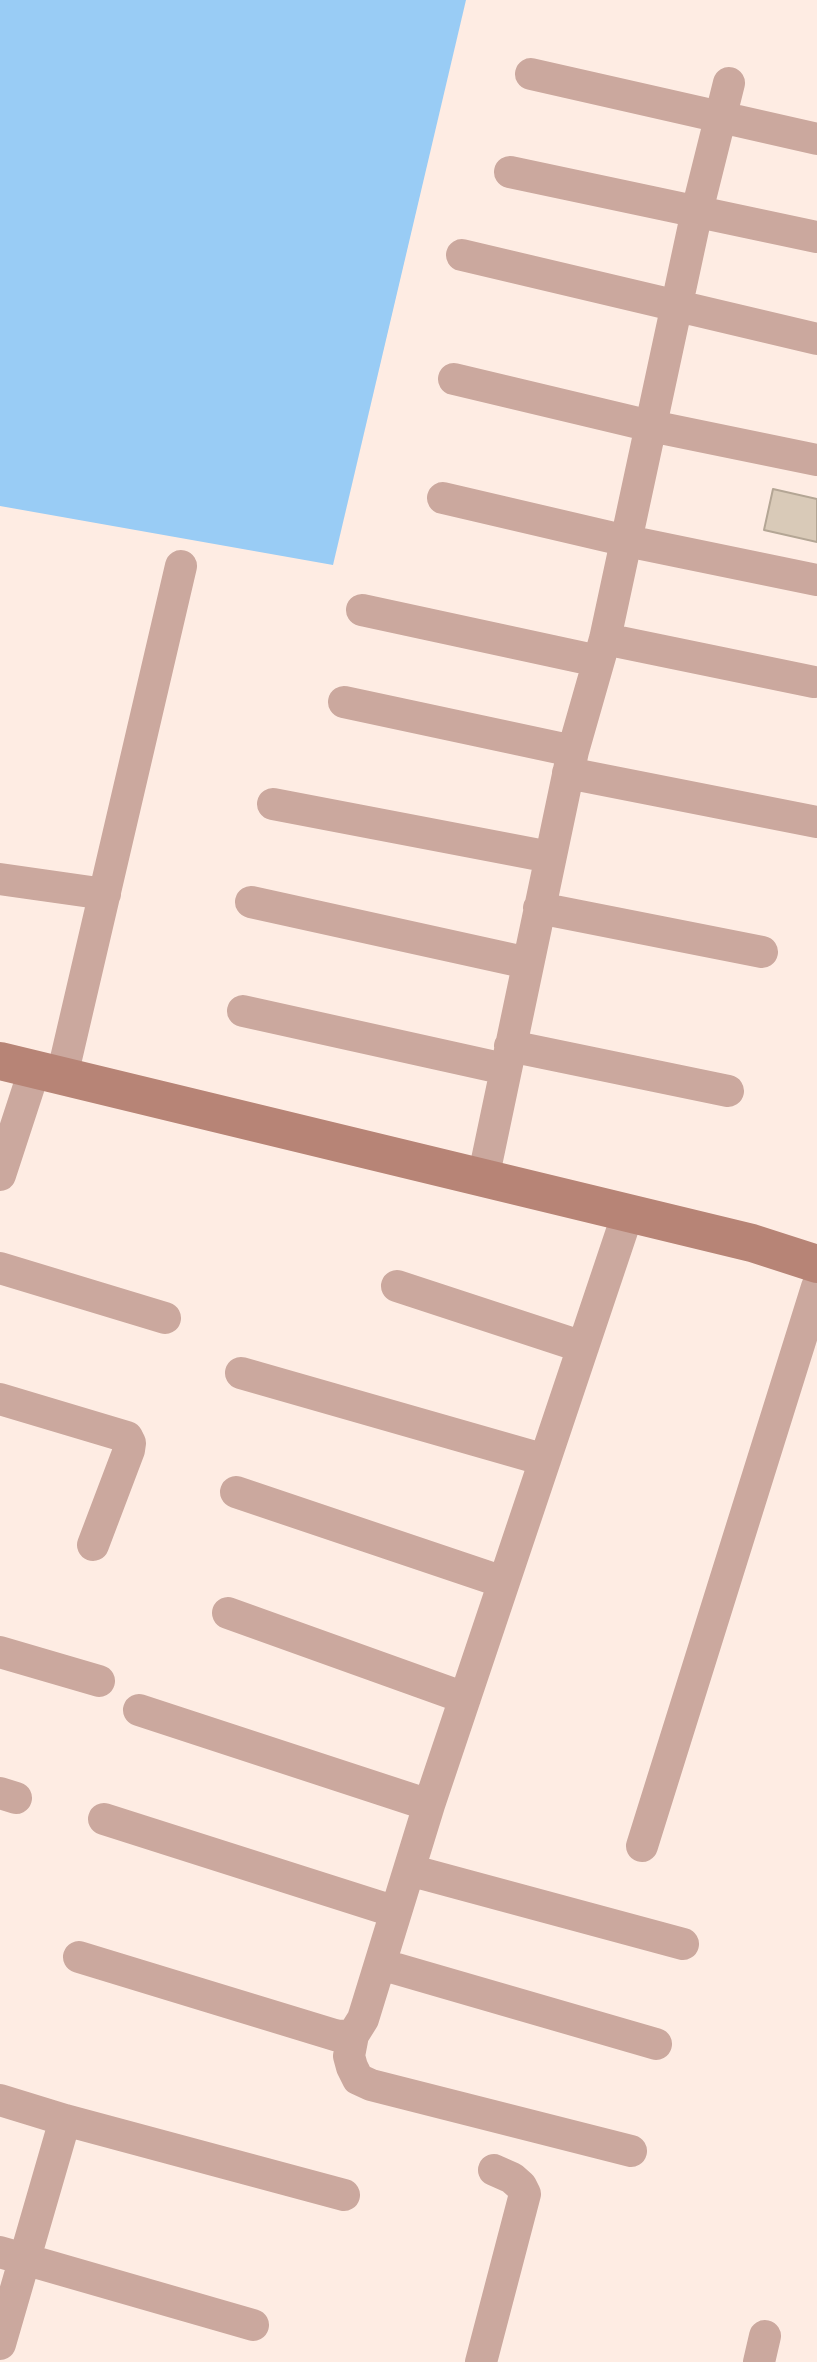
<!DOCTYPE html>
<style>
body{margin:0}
canvas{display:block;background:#feece3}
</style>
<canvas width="817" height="2362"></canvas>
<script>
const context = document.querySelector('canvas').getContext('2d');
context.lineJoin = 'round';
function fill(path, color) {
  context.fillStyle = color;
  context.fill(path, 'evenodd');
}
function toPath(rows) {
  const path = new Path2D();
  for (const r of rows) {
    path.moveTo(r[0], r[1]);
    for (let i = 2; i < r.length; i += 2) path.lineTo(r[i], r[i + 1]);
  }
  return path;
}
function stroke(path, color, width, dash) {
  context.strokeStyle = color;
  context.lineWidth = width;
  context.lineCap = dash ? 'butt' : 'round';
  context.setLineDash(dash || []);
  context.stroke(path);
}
const water = toPath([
 [0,0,466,0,333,565,0,506]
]);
const building = toPath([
 [773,489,817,499,817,542,764,530,773,489]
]);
const street = toPath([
 [531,74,817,139],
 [510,172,817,237],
 [462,255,817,339],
 [454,379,651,426,817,460],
 [443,498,627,541,817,580],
 [362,610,598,661],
 [605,639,814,682],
 [344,702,573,751],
 [568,773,817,822],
 [273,804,550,857],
 [0,879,105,894],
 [251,902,528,963],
 [539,908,762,952],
 [243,1011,505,1069],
 [510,1046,728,1091],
 [62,1076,181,566],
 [0,1175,34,1071],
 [483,1179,573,751,605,639,697,211,729,83],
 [0,1268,165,1318],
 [397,1286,583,1347],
 [241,1373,545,1460],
 [0,1399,127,1437,130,1443,129,1450,93,1545],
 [236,1492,503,1582],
 [228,1613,465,1698],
 [0,1652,99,1681],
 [139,1710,429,1805],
 [0,1793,16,1798],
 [104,1819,396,1912],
 [642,1846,817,1287],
 [409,1870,683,1944],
 [79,1957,338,2036,353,2035,363,2019,429,1805,628,1213],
 [380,1964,656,2044],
 [353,2035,349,2056,352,2067,358,2079,371,2085,631,2151],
 [0,2100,65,2120,344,2195],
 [0,2252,253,2325],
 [0,2344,65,2120],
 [481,2362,525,2194,521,2186,512,2178,494,2170],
 [759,2362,765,2336]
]);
const secondary = toPath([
 [0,1061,752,1243,817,1264]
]);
fill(water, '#99ccf5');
fill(building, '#d9cab8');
stroke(building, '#b4a695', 2);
stroke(street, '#cba89e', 32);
stroke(secondary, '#b78476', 38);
</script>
